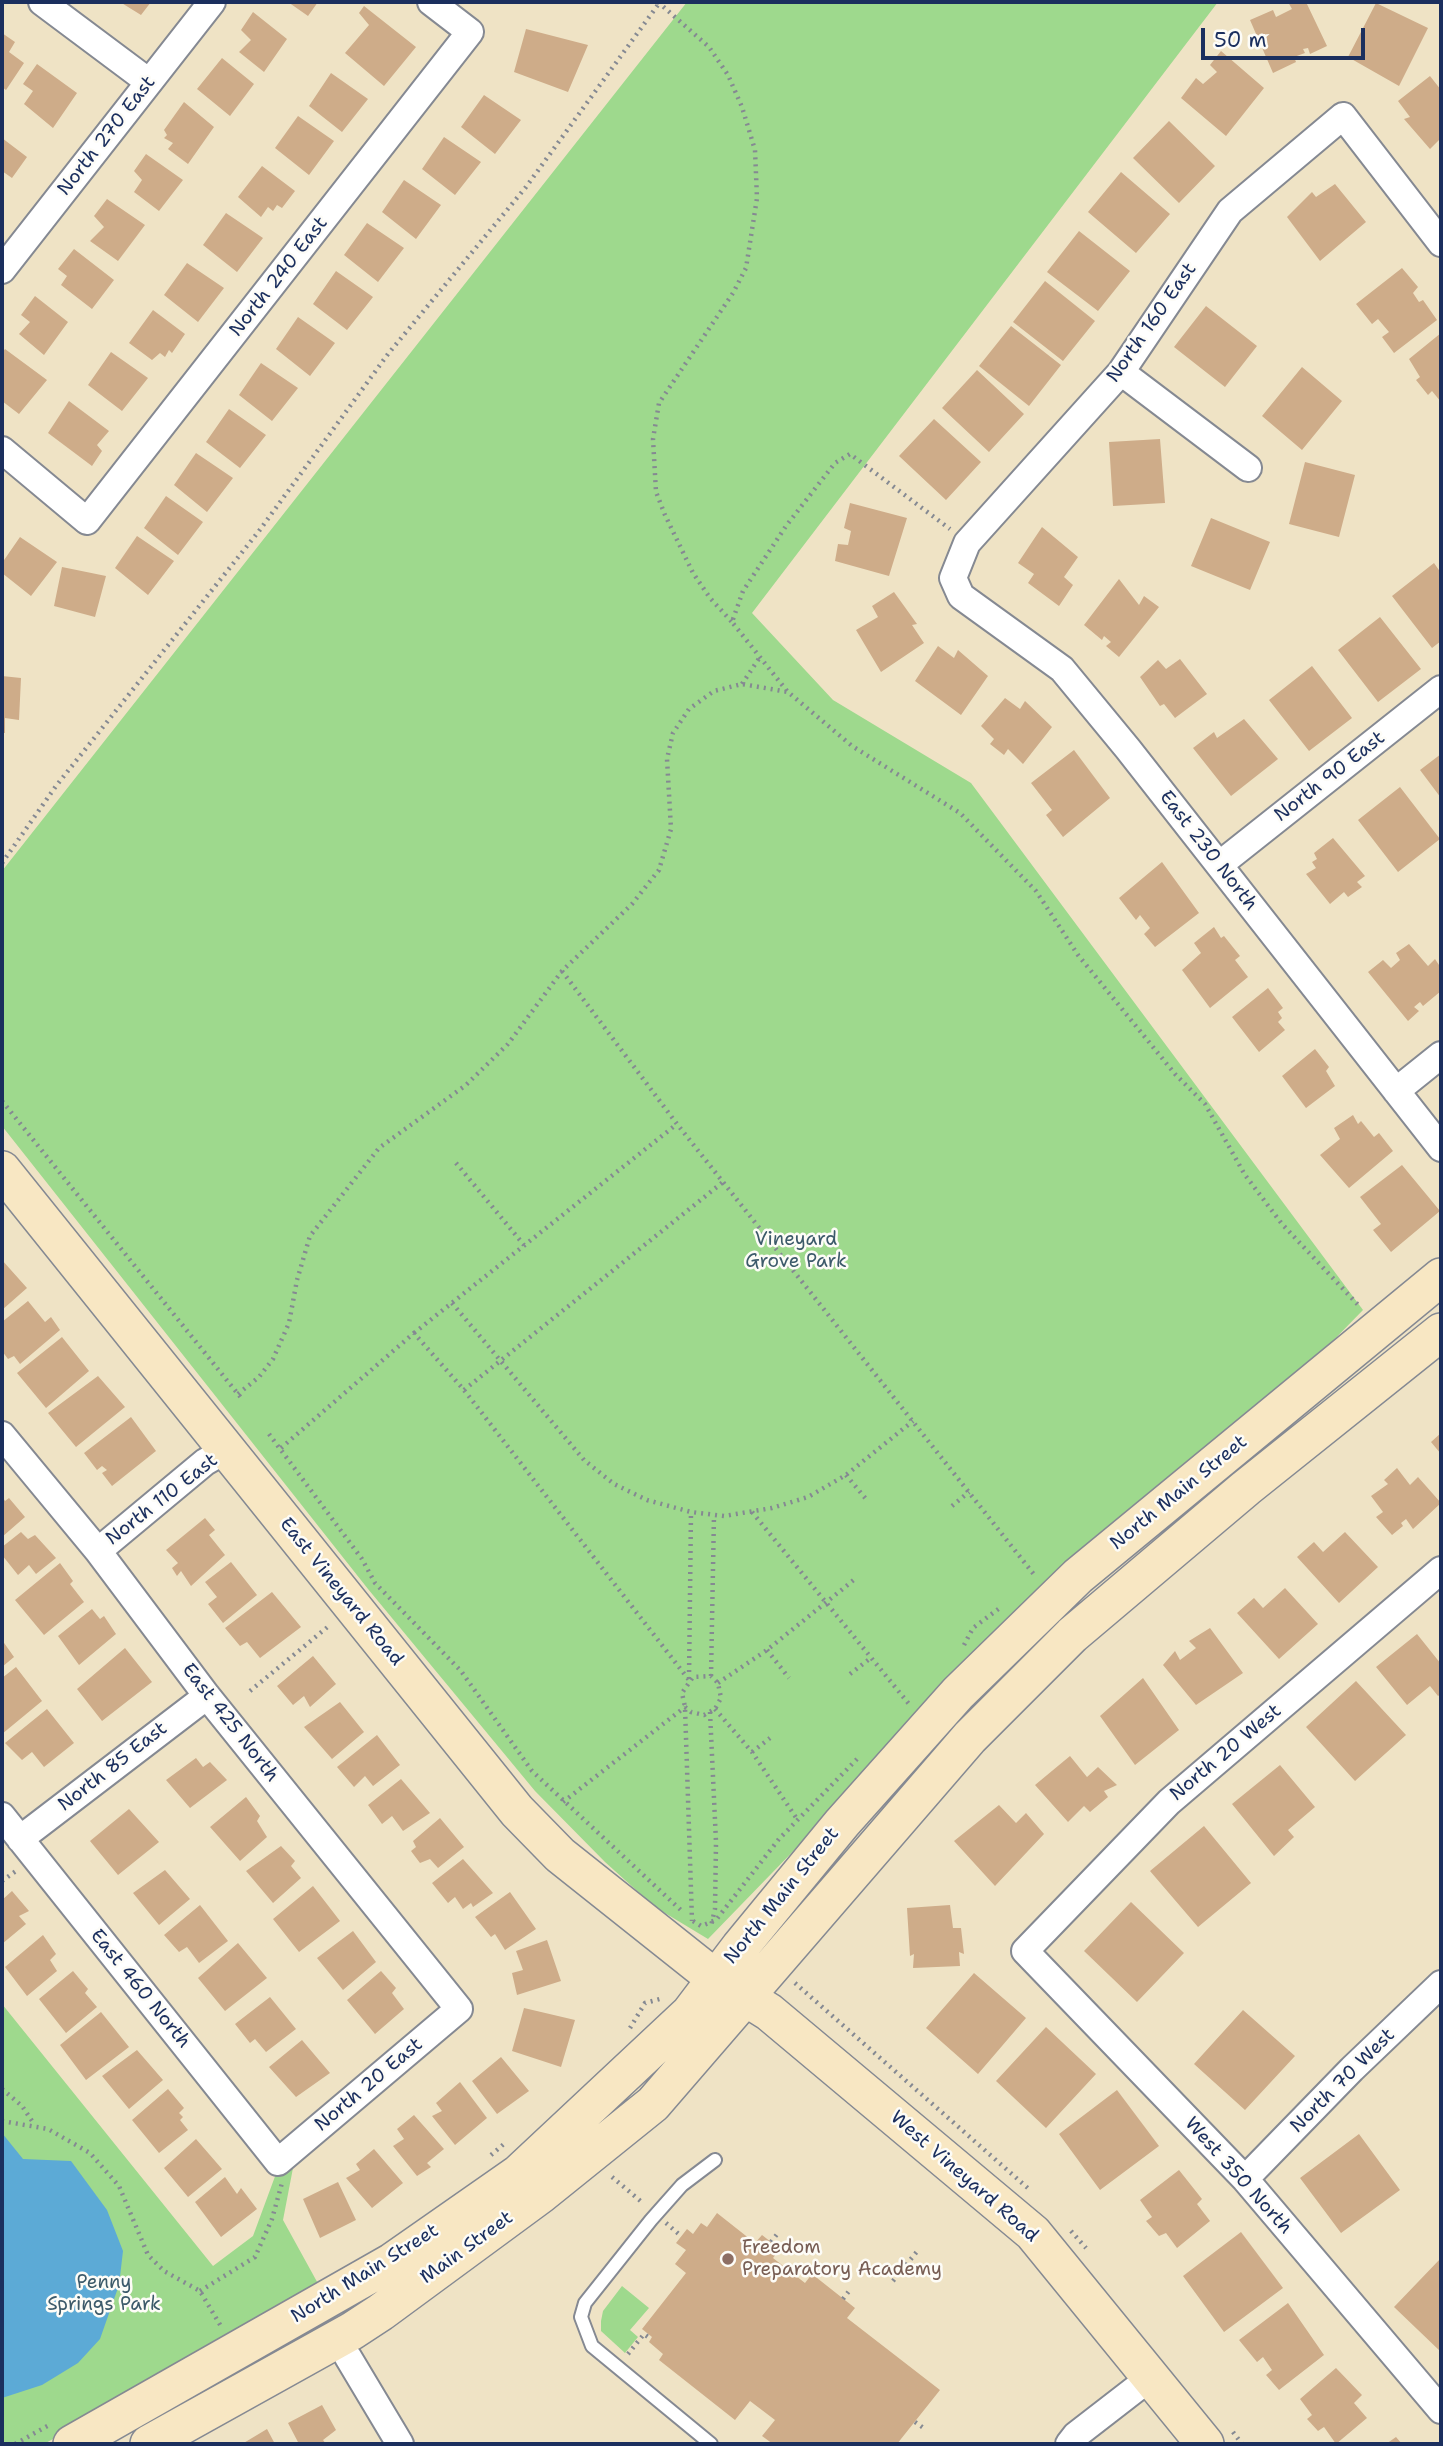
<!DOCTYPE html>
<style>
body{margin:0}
#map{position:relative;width:1443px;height:2446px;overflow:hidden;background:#efe3c5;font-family:"Shantell Sans",sans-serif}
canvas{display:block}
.frame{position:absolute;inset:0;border:4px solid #1b2f5e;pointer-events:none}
.scale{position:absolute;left:1201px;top:28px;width:164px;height:32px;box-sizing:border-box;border:4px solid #1b2f5e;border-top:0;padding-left:9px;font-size:21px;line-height:24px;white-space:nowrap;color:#1b2f5e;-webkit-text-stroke:5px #fdfcf7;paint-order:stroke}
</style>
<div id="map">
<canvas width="1443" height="2446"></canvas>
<div class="frame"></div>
<div class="scale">50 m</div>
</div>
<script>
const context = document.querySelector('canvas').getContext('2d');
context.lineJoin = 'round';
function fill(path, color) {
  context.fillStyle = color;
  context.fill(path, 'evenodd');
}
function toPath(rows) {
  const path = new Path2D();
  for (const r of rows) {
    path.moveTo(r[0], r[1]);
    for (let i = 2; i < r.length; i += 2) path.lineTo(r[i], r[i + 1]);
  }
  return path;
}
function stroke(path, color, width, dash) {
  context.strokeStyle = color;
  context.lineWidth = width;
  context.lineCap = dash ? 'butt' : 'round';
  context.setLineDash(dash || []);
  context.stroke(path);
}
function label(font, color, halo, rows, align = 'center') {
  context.font = font + ' "Shantell Sans",sans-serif';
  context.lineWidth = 5;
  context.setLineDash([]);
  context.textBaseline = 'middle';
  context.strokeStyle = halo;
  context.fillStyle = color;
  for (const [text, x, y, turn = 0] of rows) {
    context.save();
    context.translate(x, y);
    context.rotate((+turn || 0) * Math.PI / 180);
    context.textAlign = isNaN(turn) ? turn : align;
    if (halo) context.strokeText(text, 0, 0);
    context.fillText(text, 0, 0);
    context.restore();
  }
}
const green = toPath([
 [687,2,1218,2,752,613,833,700,971,783,1363,1310,1277,1398,835,1808,708,1939,655,1907,605,1862,535,1791,368,1589,2,1126,2,871],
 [2,2004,213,2266,253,2236,277,2171,293,2168,283,2220,321,2289,44,2444,2,2444],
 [622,2286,649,2308,630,2330,638,2337,625,2353,601,2331,601,2321,603,2311]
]);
const water = toPath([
 [2,2133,23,2159,71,2161,107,2210,123,2251,119,2285,100,2339,78,2363,42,2385,2,2398]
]);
const building = toPath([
 [120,2,151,2,141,15],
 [288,2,318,2,308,16],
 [1288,2,1306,2,1327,46,1310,54,1308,48,1303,49,1305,53,1294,57,1296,62,1273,73,1250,20,1273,10,1276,17,1292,9],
 [1376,3,1428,28,1399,86,1348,57],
 [364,6,416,47,384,86,345,53,369,25,359,13],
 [253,12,287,39,264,72,239,52,251,40,241,30],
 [526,29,588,45,568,92,514,72],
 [2,33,15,42,9,52,24,63,6,90,2,87],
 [1221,51,1264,88,1226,136,1181,98,1196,78,1203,84,1217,72,1210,65],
 [222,58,254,84,230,116,197,89],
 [37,64,77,93,53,128,24,104,33,91,23,84],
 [331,73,368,99,342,132,309,106],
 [1430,76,1441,90,1441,138,1430,149,1404,119,1410,117,1398,101],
 [484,95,521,120,495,154,461,127],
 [184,102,214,127,188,164,168,149,173,143,164,138,167,135,164,130],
 [298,116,334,141,309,175,275,148],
 [1169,121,1215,166,1179,203,1133,158],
 [444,137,481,162,455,195,422,169],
 [2,138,27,157,12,178,2,171],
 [146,154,183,180,159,211,134,192,142,180,134,171],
 [262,166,295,191,282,208,277,205,273,211,268,207,261,217,238,197],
 [1121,172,1170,214,1136,253,1088,212],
 [404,180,441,205,416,239,382,212],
 [1335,184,1366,222,1320,261,1287,217,1312,192,1316,197],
 [107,199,145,225,118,261,90,241,104,227,94,216],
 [226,213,263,238,237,272,203,245],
 [367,223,404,248,378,282,344,255],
 [1079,231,1130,271,1098,311,1047,272],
 [74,249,114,280,92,309,61,285,67,276,58,269],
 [187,263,224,288,198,322,164,295],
 [1402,268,1418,287,1413,293,1419,302,1423,300,1437,320,1394,353,1382,337,1389,332,1378,319,1372,324,1356,304],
 [336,271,373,297,347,330,313,304],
 [1045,281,1095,321,1063,361,1013,322],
 [35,296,68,322,44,355,19,334,30,322,21,315],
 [1206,306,1257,346,1225,387,1174,347],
 [153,310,185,334,172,353,169,350,165,357,160,353,152,360,129,343],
 [298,317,335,343,310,376,276,349],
 [1011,326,1061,365,1029,406,979,366],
 [1441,333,1441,402,1432,391,1428,395,1416,380,1420,377,1409,359],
 [5,349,47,380,19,414,2,401,2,353],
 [111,352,148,378,122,411,88,385],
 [261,363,298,388,272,421,239,395],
 [1302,367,1342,401,1302,450,1262,416],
 [977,370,1024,414,989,452,942,408],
 [69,401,109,431,97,445,102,451,92,466,48,433],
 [229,409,266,435,240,468,206,442],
 [934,419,981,462,946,500,899,456],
 [1160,439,1165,503,1113,506,1109,442],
 [196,453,233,478,207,512,174,485],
 [1305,462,1355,475,1339,537,1289,524],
 [166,496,203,522,178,555,144,528],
 [850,503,907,518,889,576,835,561,838,544,848,545,851,531,844,528],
 [1211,518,1270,542,1250,590,1191,566],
 [1042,527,1078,557,1064,577,1073,585,1059,606,1028,583,1034,574,1018,563],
 [137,536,174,561,148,595,115,568],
 [20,537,57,562,31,596,2,573,2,563],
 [1434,563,1441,573,1441,641,1432,648,1392,596],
 [62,567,106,576,95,617,54,606],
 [1119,579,1139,605,1144,596,1159,607,1119,657,1106,646,1111,642,1104,636,1102,640,1084,625],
 [894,592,917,624,912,625,924,643,881,672,856,630,878,617,872,606],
 [1380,617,1421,669,1378,702,1338,650],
 [938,646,954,658,958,650,988,676,961,715,915,681],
 [1180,659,1207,694,1175,718,1164,704,1160,706,1140,677,1158,660,1166,669],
 [1312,666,1352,718,1309,751,1269,700],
 [2,676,21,678,19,720,5,718,5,733,2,733],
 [1005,698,1020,709,1025,701,1052,727,1023,764,1008,749,1004,755,990,744,994,739,981,726],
 [1244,719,1278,759,1231,796,1193,748,1214,732,1217,738],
 [1074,750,1110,798,1063,837,1046,815,1052,810,1031,783],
 [1441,754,1441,798,1420,770],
 [1400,787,1440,839,1398,872,1358,820],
 [1333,838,1365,876,1357,882,1362,887,1348,897,1344,892,1330,904,1306,874,1316,868,1312,862,1317,859,1314,853],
 [1162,862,1199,913,1155,947,1144,934,1150,928,1140,915,1136,920,1119,898],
 [1214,927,1221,938,1224,936,1240,956,1235,960,1248,977,1210,1008,1182,970,1201,953,1194,943],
 [1409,944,1428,966,1435,959,1441,968,1441,991,1423,1006,1420,1002,1414,1007,1419,1011,1408,1021,1368,972,1383,960,1391,968,1400,960,1396,953],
 [1268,988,1283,1008,1278,1012,1282,1018,1278,1022,1285,1030,1259,1052,1232,1017],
 [1315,1049,1329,1067,1326,1071,1335,1086,1306,1108,1282,1076],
 [1353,1115,1358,1124,1361,1121,1374,1137,1379,1133,1393,1151,1349,1188,1320,1155,1340,1139,1334,1128],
 [1402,1165,1440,1211,1391,1252,1373,1230,1381,1224,1360,1197],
 [2,1260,27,1288,2,1310],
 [28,1301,45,1322,51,1317,60,1330,20,1364,14,1356,8,1359,2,1351,2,1322],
 [62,1337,89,1371,46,1408,17,1373],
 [98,1376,125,1407,76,1447,48,1413],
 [131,1417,156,1451,112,1486,102,1473,107,1470,102,1466,97,1470,84,1453],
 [1441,1433,1441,1454,1431,1442],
 [1397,1468,1410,1485,1418,1477,1441,1503,1413,1529,1406,1519,1401,1523,1403,1526,1392,1535,1376,1517,1383,1512,1371,1496,1388,1484,1384,1480],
 [2,1496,5,1501,9,1498,25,1517,2,1537],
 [205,1518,215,1530,209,1535,225,1555,191,1586,181,1571,177,1576,172,1568,178,1563,166,1550],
 [21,1532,28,1539,35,1535,56,1558,36,1574,29,1565,18,1575,2,1555,2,1547],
 [1345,1532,1378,1567,1339,1603,1297,1557,1314,1542,1323,1552],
 [231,1562,257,1595,223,1623,208,1604,217,1597,205,1582],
 [60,1563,73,1581,70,1584,84,1602,44,1635,15,1600],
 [1285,1588,1318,1624,1279,1659,1237,1613,1254,1598,1263,1608],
 [272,1592,301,1627,260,1658,247,1642,240,1646,225,1628],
 [92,1609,100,1619,104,1616,116,1634,79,1665,58,1636],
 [1210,1628,1243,1673,1196,1705,1163,1665,1175,1651,1180,1660,1196,1648,1189,1641],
 [1417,1634,1441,1664,1441,1694,1438,1696,1430,1686,1407,1705,1376,1667],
 [2,1640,14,1657,2,1667],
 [125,1648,152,1682,102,1721,77,1689],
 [313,1656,336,1684,310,1707,304,1696,293,1705,277,1686],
 [16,1667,42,1701,2,1734,2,1678],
 [1143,1678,1179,1730,1135,1765,1100,1716],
 [1356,1681,1406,1735,1355,1781,1306,1727],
 [340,1702,364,1732,332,1759,304,1727],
 [47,1709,74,1743,44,1767,32,1752,22,1760,5,1743],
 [377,1735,400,1765,373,1786,365,1776,354,1787,337,1767],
 [1070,1756,1087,1777,1098,1767,1117,1785,1104,1791,1108,1797,1090,1812,1084,1806,1068,1822,1035,1785],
 [196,1758,203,1767,210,1762,227,1780,190,1808,166,1780],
 [1280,1765,1315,1807,1288,1830,1294,1837,1274,1856,1232,1804],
 [401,1779,430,1813,403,1831,392,1816,382,1824,368,1805],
 [246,1797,260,1816,257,1821,267,1837,240,1861,210,1827],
 [999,1805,1016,1823,1026,1813,1044,1834,995,1886,954,1841],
 [129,1809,159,1842,118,1875,90,1841],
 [440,1818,464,1847,438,1868,430,1859,420,1863,411,1851,416,1847,413,1841],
 [1204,1826,1251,1883,1198,1927,1150,1871],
 [281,1846,295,1861,291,1866,301,1878,273,1903,246,1871],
 [463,1859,493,1893,473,1907,471,1903,463,1909,455,1897,448,1903,432,1883],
 [165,1870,190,1899,159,1925,133,1893],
 [313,1886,340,1921,299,1952,273,1919],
 [12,1891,29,1911,19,1916,26,1924,2,1944,2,1900],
 [510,1892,536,1929,505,1950,495,1934,491,1937,475,1917],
 [1131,1902,1184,1953,1137,2002,1084,1951],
 [200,1905,228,1941,199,1963,187,1947,179,1952,164,1935],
 [950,1905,953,1928,961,1928,964,1954,959,1952,960,1966,913,1968,914,1954,910,1956,907,1908],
 [353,1931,376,1962,343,1990,317,1958],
 [43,1935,56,1954,50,1960,57,1971,27,1996,5,1967],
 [547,1940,561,1981,517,1995,512,1973,523,1970,516,1951],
 [238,1943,267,1978,225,2011,198,1978],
 [73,1971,88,1989,85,1993,97,2007,66,2033,39,1999],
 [381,1971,396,1988,392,1993,404,2009,375,2034,347,2000],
 [974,1973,1026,2018,978,2074,926,2028],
 [270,1997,296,2029,266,2052,255,2039,250,2043,235,2024],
 [524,2008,575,2020,561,2067,512,2051],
 [1243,2010,1295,2056,1245,2110,1194,2064],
 [101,2012,129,2047,86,2080,60,2045],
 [1046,2027,1096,2074,1046,2128,996,2081],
 [302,2040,330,2073,296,2097,269,2067],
 [137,2050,163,2080,129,2109,102,2076],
 [501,2057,529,2091,497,2114,472,2081],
 [460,2082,487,2118,455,2145,432,2116,442,2111,436,2103],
 [168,2089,184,2108,179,2113,183,2117,180,2120,188,2130,159,2153,132,2120],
 [1117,2090,1159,2146,1100,2190,1059,2134],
 [414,2115,444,2149,427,2163,431,2167,417,2176,393,2146,404,2139,397,2129],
 [1359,2134,1400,2190,1341,2233,1300,2178],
 [196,2139,222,2169,188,2197,164,2168],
 [374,2149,403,2183,372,2208,346,2178,360,2170,356,2164],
 [1179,2170,1202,2199,1197,2204,1210,2221,1177,2248,1166,2233,1159,2236,1146,2221,1152,2217,1140,2200],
 [225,2177,237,2194,241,2188,257,2209,221,2237,195,2202],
 [338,2182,356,2220,320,2238,303,2199],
 [717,2213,755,2243,762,2235,780,2249,773,2258,805,2283,812,2274,855,2308,847,2318,940,2390,897,2444,773,2444,762,2436,775,2420,750,2401,735,2420,659,2360,663,2354,649,2342,652,2337,642,2329,686,2273,675,2264,686,2250,676,2243,687,2229,693,2234,701,2223,707,2227],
 [1241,2232,1283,2288,1224,2332,1183,2276],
 [1441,2258,1441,2352,1394,2307],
 [1288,2303,1324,2355,1279,2390,1266,2375,1272,2370,1263,2357,1257,2362,1239,2340],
 [1336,2368,1362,2395,1354,2403,1367,2418,1336,2444,1324,2427,1318,2431,1307,2419,1312,2415,1300,2399],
 [322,2405,336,2430,323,2440,326,2444,299,2444,288,2423],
 [267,2429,275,2444,242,2444],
 [1396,2437,1402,2444,1386,2444]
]);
const path = toPath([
 [658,2,709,47,728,75,742,107,755,150,757,198,746,268,733,293,659,403,653,439,656,492,665,515,693,573,710,598,732,622],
 [742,684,760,657],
 [787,691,732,622,743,591,786,526,835,463,850,454,950,529],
 [2,863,56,786,259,531,388,354,526,187,660,2],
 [562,971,677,1124,1036,1577],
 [2,1101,242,1399],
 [456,1163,524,1245],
 [452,1303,584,1460,614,1484,647,1500,691,1512,724,1516,772,1508,808,1497,846,1475,913,1421],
 [414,1333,677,1124],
 [464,1390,723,1182],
 [238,1394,259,1377,273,1359,289,1323,297,1280,310,1236,379,1148,466,1085,508,1044,562,971,632,904,659,870,671,829,667,759,673,733,689,709,714,691,742,684,788,692,852,746,960,813,1036,891,1078,955,1175,1074,1205,1104,1245,1175,1282,1224,1361,1308],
 [269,1434,362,1559,375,1583,461,1671,532,1771,684,1913],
 [281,1448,414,1333,464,1390,689,1680],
 [846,1475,866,1499],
 [952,1506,969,1492],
 [752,1512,909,1704],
 [964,1645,973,1628,1001,1607],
 [767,1650,789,1678],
 [850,1674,872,1657],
 [711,1676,714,1515],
 [689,1679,691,1512],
 [718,1683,767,1650,855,1579],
 [250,1691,330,1625],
 [685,1707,691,1712,704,1715,715,1709,721,1698,718,1683,711,1676,693,1677,682,1693,685,1707,692,1921],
 [715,1709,752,1752,797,1819],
 [710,1712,716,1842,715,1909,711,1926],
 [752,1752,770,1738],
 [563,1802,685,1707],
 [2,1881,16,1871],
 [693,1921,701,1926,716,1920,779,1839,857,1759],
 [795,1983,1030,2190],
 [630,2028,645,2003,660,1999],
 [2,2089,22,2106,34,2124],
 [2,2121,48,2129,90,2153,119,2186,148,2255,164,2271,200,2291,222,2328],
 [491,2155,505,2143],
 [612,2177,644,2204],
 [666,2223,681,2236],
 [1071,2231,1086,2248],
 [771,2242,778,2233],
 [893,2281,919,2249],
 [200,2291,255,2257,272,2219,282,2183],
 [843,2299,849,2291],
 [628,2354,644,2334,651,2339],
 [915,2422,925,2429],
 [1233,2432,1242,2444],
 [15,2444,51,2424]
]);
const lane = toPath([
 [711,2444,592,2346,581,2317,585,2303,651,2220,682,2185,715,2160]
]);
const street = toPath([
 [42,2,149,82],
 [1441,243,1343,116,1230,211,1121,372,967,543,953,578,961,596,1062,669,1128,749,1441,1148],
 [2,270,212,2],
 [1121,372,1248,468],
 [2,450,87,521,470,32,431,2],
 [1219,865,1441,689],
 [1396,1091,1441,1055],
 [2,1435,98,1551,207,1696,459,2009,278,2162,2,1816],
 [98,1551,205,1462,226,1450],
 [1441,1570,1169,1802,1025,1951,1245,2179,1441,2410],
 [20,1839,207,1696],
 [1245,2179,1352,2069,1441,1984],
 [348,2357,400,2444],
 [1069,2444,1076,2435,1151,2377]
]);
const secondary = toPath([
 [2,1170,517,1811,560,1855,716,1979,769,2012,1033,2233,1205,2444],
 [72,2444,392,2262,518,2174,690,2013,740,1947,842,1823,958,1693,1078,1576,1441,1277],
 [149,2444,352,2331,381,2312,540,2195,653,2104,970,1737,1072,1635,1246,1488,1441,1332]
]);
const markers = [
 [728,2259,7,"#8d6e63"]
];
const streetNames = [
 ["North 270 East",107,136,-52],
 ["North 240 East",279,277,-52],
 ["North 160 East",1152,323,-55],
 ["North 90 East",1330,777,-38],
 ["East 230 North",1208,851,52],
 ["North Main Street",1179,1493,-39],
 ["North 110 East",162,1500,-38],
 ["East Vineyard Road",341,1592,51],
 ["East 425 North",230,1723,52],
 ["North 20 West",1226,1753,-40],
 ["North 85 East",113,1767,-38],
 ["North Main Street",782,1896,-51],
 ["East 460 North",140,1989,51],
 ["North 70 West",1343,2081,-45],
 ["North 20 East",369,2085,-40],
 ["West 350 North",1238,2176,48],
 ["West Vineyard Road",964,2177,41],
 ["Main Street",467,2248,-36],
 ["North Main Street",365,2274,-32]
];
const parkNames = [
 ["Vineyard",796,1240],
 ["Grove Park",796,1262],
 ["Penny",104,2283],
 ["Springs Park",104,2305]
];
const educationNames = [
 ["Freedom",742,2248],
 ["Preparatory Academy",742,2270]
];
fill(green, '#9ed98d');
fill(water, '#5caad6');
fill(building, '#ceac89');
stroke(lane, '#858992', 16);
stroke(street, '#858992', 30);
stroke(secondary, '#858992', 40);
stroke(path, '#858992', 4.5, [2, 5]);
stroke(lane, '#fff', 12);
stroke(street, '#fff', 26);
stroke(secondary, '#f8e7c3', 37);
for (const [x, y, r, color] of markers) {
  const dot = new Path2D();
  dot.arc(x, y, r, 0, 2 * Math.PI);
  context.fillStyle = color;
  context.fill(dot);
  stroke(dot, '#fdfcf7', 2.5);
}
label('19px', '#1b2f5e', '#fdfcf7', streetNames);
label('19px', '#3c5a6a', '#fdfcf7', parkNames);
label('19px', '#785e54', '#fdfcf7', educationNames, 'left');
</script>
